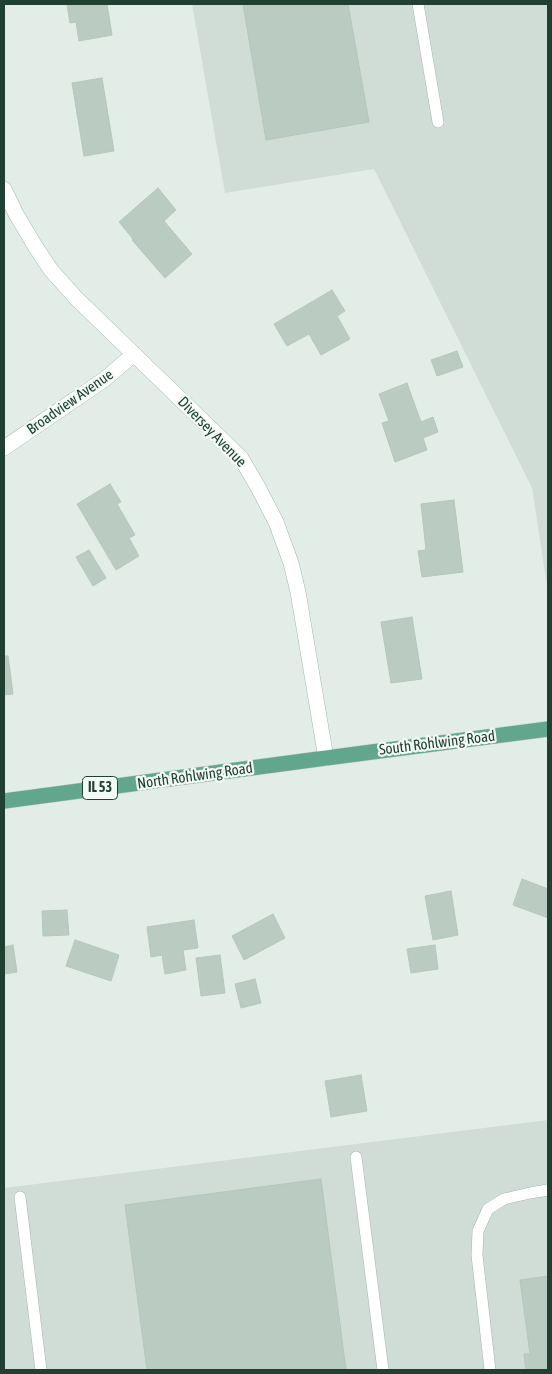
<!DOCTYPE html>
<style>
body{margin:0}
#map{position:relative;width:552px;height:1374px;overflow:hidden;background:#e2ede7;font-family:"Asap Condensed",sans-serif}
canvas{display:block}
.frame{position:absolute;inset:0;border:5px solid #204034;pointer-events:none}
</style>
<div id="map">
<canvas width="552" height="1374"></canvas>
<div class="frame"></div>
</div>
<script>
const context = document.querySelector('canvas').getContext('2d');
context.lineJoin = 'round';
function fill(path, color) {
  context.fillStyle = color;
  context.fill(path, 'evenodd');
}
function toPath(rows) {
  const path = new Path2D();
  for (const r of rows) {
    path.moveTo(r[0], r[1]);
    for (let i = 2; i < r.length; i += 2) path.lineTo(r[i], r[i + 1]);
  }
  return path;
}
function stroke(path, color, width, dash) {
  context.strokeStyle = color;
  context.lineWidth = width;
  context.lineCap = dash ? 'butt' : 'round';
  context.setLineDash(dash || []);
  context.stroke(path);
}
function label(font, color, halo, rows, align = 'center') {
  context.font = font + ' "Asap Condensed",sans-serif';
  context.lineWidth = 4.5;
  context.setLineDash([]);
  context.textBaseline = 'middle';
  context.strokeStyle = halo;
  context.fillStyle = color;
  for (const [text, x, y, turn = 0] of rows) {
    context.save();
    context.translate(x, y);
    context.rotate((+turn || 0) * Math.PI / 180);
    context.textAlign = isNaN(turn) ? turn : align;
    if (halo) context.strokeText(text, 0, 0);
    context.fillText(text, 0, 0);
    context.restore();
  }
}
const built = toPath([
 [192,4,548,4,548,592,532,488,374,169,225,193],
 [548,1120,548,1370,4,1370,4,1188]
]);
const building = toPath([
 [67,4,107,4,112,35,79,41,76,22,70,23,67,4],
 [243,4,348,4,369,122,266,140,243,4],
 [102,78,114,151,84,156,72,83,102,78],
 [158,188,176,210,164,221,192,254,165,278,132,240,133,239,119,222,158,188],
 [332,290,345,311,337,316,350,339,321,355,309,334,287,346,274,324,332,290],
 [457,351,463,367,437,376,431,360,457,351],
 [407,383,421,422,433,417,438,432,423,438,427,450,395,462,382,423,389,421,379,394,407,383],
 [110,484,121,502,117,504,135,535,129,538,139,556,116,570,77,504,110,484],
 [454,500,463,572,422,577,418,551,426,550,421,504,454,500],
 [89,550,106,578,93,586,76,557,89,550],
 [412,617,422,679,391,683,381,622,412,617],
 [4,656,8,656,13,694,4,695,4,656],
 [522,879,548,889,548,918,513,905,522,879],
 [451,891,458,935,433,940,425,896,451,891],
 [67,910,69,935,43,936,42,911,67,910],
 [273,914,285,938,244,960,232,936,273,914],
 [194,920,198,948,183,950,186,970,165,974,162,955,151,957,147,927,194,920],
 [75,940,119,955,111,981,66,966,75,940],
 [13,945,17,972,4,974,4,947,13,945],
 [435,945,438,969,411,973,407,949,435,945],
 [220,955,225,993,201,996,196,958,220,955],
 [255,979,261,1003,241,1008,235,984,255,979],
 [361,1075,367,1111,331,1117,325,1081,361,1075],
 [321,1179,346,1370,147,1370,125,1205,321,1179],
 [548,1276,548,1370,526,1370,524,1354,530,1354,520,1280,548,1276]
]);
const lane = toPath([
 [418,4,438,122],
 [356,1157,383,1370],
 [20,1197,41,1370],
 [490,1370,477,1255,478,1231,488,1209,504,1199,530,1193,548,1190]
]);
const street = toPath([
 [4,189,16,214,35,246,51,270,76,298,241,458,259,489,276,522,291,563,298,592,326,758],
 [4,448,105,379,134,354]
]);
const primary = toPath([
 [4,801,326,758,548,729]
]);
const shields = [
 [100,788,35]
];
const shieldNames = [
 ["IL 53",100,788]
];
const streetNames = [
 ["Broadview Avenue",70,402,-35],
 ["Diversey Avenue",212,432,46],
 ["South Rohlwing Road",437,743,-7],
 ["North Rohlwing Road",195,776,-8]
];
fill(built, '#d0ddd6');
fill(building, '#bacbc2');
stroke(building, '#b3c7bd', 1);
stroke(lane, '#a4b6ae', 12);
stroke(street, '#a4b6ae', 16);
stroke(primary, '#c1cac6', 16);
stroke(lane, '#fff', 11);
stroke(street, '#fff', 15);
stroke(primary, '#62a68e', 15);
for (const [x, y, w] of shields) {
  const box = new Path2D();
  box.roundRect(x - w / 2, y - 11.5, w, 23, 4);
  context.fillStyle = '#f3f9f5';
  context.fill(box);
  stroke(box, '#204034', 1);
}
label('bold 14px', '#204034', null, shieldNames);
label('15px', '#204034', '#f3f9f5', streetNames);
</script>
